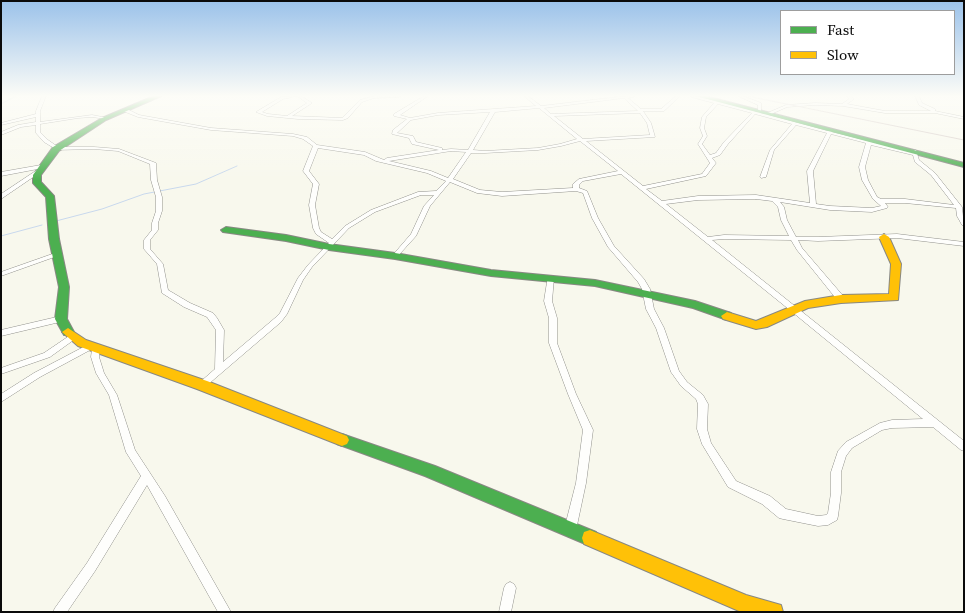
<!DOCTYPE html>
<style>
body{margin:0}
#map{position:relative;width:965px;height:613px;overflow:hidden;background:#f8f8ed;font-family:"Source Serif 4",serif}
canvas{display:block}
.frame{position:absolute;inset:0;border:2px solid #0a0a0a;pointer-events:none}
.legend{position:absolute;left:780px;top:10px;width:175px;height:65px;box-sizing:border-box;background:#fff;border:1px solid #9d9d9d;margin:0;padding:6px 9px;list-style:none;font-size:15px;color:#0a0a0a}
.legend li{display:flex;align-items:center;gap:10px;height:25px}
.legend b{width:25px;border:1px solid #9d9d9d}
</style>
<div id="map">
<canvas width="965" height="613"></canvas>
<div class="frame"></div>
<ul class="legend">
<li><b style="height:6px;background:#4caf50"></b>Fast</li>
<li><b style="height:6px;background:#ffc107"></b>Slow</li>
</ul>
</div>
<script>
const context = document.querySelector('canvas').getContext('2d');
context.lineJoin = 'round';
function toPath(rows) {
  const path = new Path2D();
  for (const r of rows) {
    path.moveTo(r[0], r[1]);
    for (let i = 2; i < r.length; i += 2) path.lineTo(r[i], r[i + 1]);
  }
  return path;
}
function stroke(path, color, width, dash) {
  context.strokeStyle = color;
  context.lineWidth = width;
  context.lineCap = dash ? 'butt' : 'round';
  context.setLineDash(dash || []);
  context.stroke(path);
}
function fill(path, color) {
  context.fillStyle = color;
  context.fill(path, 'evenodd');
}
const stream = toPath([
 [1,104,16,96],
 [56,221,102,209,144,194,196,184,237,166],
 [1,236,42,225]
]);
const street = toPath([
 [42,96,46,96,40,111,40,122,92,115,108,118,106,119,92,117,78,118,40,124,40,132,48,140,58,147,94,147,119,149,156,163,157,180,162,197,162,211,158,223,158,230,150,240,150,249,163,264,168,290,190,303,213,313,217,318,224,330,223,362,275,318,280,313,298,278,308,265,329,243,316,234,313,228,309,205,313,184,303,171,313,146,303,139,293,136,211,130,138,117,123,111,123,109,127,109,139,115,211,128,293,134,307,137,317,145,365,152,384,160,387,158,439,150,412,144,409,138,392,134,393,130,407,119,394,116,394,114,424,96,428,96,400,115,410,118,438,113,536,106,524,96,528,96,541,106,626,96,635,96,634,97,628,98,641,109,661,109,676,96,680,96,664,111,643,111,651,123,655,137,586,141,643,186,702,174,710,163,698,144,703,136,700,128,702,117,714,103,691,97,690,96,695,96,717,101,758,112,758,105,738,96,743,96,761,103,761,113,765,114,786,105,815,103,842,104,849,99,847,96,851,96,854,99,847,104,885,111,931,111,919,105,915,96,919,96,922,103,935,109,935,111,964,117,964,119,935,113,885,113,843,106,815,105,787,107,769,115,828,131,829,129,833,129,832,132,912,152,912,150,916,150,919,160,935,173,962,207,964,226,962,225,957,216,956,208,905,203,885,203,888,207,887,208,872,212,830,210,780,202,784,207,787,220,796,237,818,237,897,234,964,242,964,246,897,238,818,241,798,240,802,248,844,297,845,299,844,301,838,301,797,250,791,240,724,239,712,240,964,441,964,451,961,450,933,427,892,428,882,430,852,448,846,456,841,472,841,493,838,516,837,520,828,525,818,526,783,519,779,518,762,504,728,487,702,444,697,429,698,404,696,399,681,386,671,372,656,328,646,309,642,289,638,282,608,247,592,218,583,193,576,191,502,196,477,193,450,182,430,206,416,236,397,257,395,258,392,256,411,234,424,206,434,195,421,195,375,212,349,228,312,267,303,280,287,314,281,322,205,387,202,388,199,387,198,385,199,383,215,369,216,330,207,317,184,307,162,293,157,264,144,249,144,240,152,230,152,223,156,211,156,197,151,180,150,164,118,151,94,149,54,150,54,148,44,142,36,133,36,125,21,127,1,135,1,132,18,125,36,122,36,117,1,125,1,123,36,114,36,111,42,96],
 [624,98,638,111,551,114,544,108,624,98],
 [718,104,752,113,724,142,716,153,710,155,702,144,707,136,704,128,706,117,718,104],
 [539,108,577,139,560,144,538,148,485,151,473,150,495,112,539,108],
 [490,112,468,150,451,149,442,150,442,148,416,142,413,136,397,133,411,120,438,115,490,112],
 [640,113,647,123,650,135,583,139,554,116,640,113],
 [755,114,792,124,770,150,760,177,761,178,766,177,774,150,796,125,827,133,807,171,810,203,756,195,698,196,662,201,646,189,706,176,716,163,712,158,720,155,728,144,755,114],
 [831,134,866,143,859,167,862,180,873,199,881,206,872,208,830,206,816,204,813,171,831,134],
 [580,141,618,171,579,179,573,184,573,188,502,192,480,190,453,179,471,153,485,153,538,150,561,146,580,141],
 [871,145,913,155,915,162,931,175,954,205,905,199,881,199,877,197,868,180,865,167,871,145],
 [318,148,364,155,376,161,427,173,446,181,436,191,418,192,371,210,345,226,332,239,321,232,319,228,315,205,319,184,309,171,318,148],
 [451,151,466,152,448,178,431,171,389,161,451,151],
 [621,174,791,311,923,419,892,420,880,423,846,442,838,451,831,472,831,493,828,513,826,515,818,516,786,509,770,496,736,481,711,443,707,429,708,404,703,395,687,382,679,371,664,328,654,309,650,289,644,279,614,246,598,218,587,191,579,188,579,185,583,181,621,174],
 [756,199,772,201,778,207,781,220,789,236,724,235,708,237,666,204,698,200,756,199],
 [289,96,301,96,312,103,292,116,342,118,360,100,374,96,401,96,399,97,374,98,362,102,348,118,343,120,298,119,267,116,256,112,281,97,289,96],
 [297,96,307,103,287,116,268,114,262,112,283,99,297,96],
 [41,165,43,166,43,168,1,176,1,172,41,165],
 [37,170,42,171,1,199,1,194,37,170],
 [58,252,61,254,60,255,1,276,1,272,58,252],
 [548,276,550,276,554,278,552,301,557,318,557,343,576,394,593,430,586,483,576,530,574,534,570,535,566,534,564,530,576,483,583,430,568,394,549,343,549,318,544,301,548,276],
 [61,316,65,319,64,321,1,336,1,330,61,316],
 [72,334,75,335,76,337,75,339,50,357,1,374,1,368,44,353,72,334],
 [91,343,99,345,100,347,99,357,104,373,117,395,135,450,165,496,231,612,218,612,147,485,95,571,67,612,53,612,55,608,87,563,141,476,126,452,109,395,96,373,91,357,92,349,40,377,1,402,1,394,34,373,91,343],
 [510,582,514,584,516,588,511,612,499,612,504,588,506,584,510,582]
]);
const fast = toPath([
 [154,96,161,96,106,120,59,151,41,175,41,182,54,196,59,239,69,287,67,319,74,332,72,335,64,335,55,319,59,287,49,239,46,197,33,183,33,175,53,147,102,118,154,96],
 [696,96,705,96,964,163,964,167,696,96],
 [226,227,286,235,329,244,395,253,491,270,595,280,695,301,731,313,733,316,727,320,693,308,595,286,491,276,395,259,329,250,286,241,223,232,221,230,226,227],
 [342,434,435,466,596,532,598,538,596,544,590,546,425,476,337,444,335,440,337,436,342,434]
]);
const slow = toPath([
 [884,234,889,237,901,264,898,300,841,303,808,308,767,327,756,329,723,319,721,316,727,312,756,321,805,301,841,295,889,294,891,264,879,237,884,234],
 [68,328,86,340,207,381,347,436,349,440,347,444,342,446,197,389,78,346,62,332,68,328],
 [590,530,746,595,781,605,783,612,739,611,584,544,582,538,584,532,590,530]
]);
const rail = toPath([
 [747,96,964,140]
]);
stroke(stream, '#c8d8ed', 1);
stroke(street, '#91918c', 1);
stroke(fast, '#888883', 2);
stroke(slow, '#888883', 2);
fill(street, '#fefefc');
fill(fast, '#4caf50');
fill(slow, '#ffc107');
stroke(rail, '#d3c8c4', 1);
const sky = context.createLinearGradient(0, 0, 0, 181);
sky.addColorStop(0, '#9bc2ea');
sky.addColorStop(0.53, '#fcfcf7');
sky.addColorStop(1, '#fcfcf700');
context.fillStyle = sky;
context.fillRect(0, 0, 965, 181);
</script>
